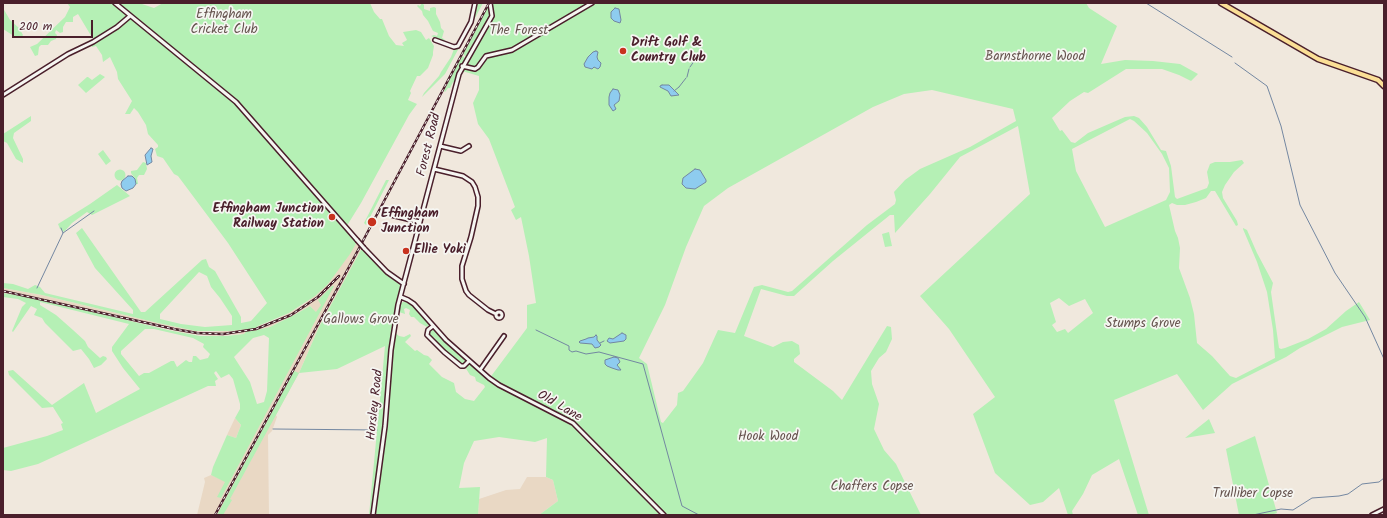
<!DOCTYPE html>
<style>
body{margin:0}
#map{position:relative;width:1387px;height:518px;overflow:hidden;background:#f0e8dd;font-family:Kalam,sans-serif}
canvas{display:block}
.frame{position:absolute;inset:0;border:4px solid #4a1f2b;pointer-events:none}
.scale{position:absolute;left:12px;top:20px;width:81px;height:18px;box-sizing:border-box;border:2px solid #4a1f2b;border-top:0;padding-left:5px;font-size:12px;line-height:14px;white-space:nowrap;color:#4a1f2b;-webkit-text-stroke:3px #f6f6f2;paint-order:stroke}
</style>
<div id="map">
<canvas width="1387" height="518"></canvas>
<div class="frame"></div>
<div class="scale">200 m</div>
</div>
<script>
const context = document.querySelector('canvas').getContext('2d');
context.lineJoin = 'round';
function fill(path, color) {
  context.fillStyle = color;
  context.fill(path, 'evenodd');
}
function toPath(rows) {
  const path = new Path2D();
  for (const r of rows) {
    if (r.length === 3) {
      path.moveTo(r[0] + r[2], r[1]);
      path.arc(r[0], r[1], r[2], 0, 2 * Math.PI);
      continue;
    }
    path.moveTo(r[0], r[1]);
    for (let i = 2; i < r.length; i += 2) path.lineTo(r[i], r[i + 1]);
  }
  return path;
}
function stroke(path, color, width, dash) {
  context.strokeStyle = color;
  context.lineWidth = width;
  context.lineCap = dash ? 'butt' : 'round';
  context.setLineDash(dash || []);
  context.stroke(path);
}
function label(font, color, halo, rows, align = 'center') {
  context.font = font + ' Kalam,sans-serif';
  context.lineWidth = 3.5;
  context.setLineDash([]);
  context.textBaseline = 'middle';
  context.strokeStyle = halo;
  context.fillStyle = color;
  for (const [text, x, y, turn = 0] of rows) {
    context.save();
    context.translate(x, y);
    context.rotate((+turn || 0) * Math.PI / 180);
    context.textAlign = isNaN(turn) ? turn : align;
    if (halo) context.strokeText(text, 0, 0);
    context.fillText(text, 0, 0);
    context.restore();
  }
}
const built = toPath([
 [357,242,362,248,319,327,299,373,276,415,277,417,272,431,268,435,269,515,197,515,205,482,204,478,211,475,229,482,247,448,318,315,310,306,296,314,270,327,244,334,213,336,185,333,39,299,3,293,3,288,42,295,158,323,196,331,211,332,239,330,258,326,273,321,289,313,304,304,328,284],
 [235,418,241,425,236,438,227,435],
 [527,477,546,477,553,480,558,501,539,515,478,515,479,499,506,490,520,489]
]);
const green = toPath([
 [67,3,139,3,154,8,163,3,370,3,374,12,380,19,382,19,389,36,396,45,404,46,402,43,407,40,403,32,416,30,421,32,426,40,429,38,434,46,433,52,433,55,428,68,420,76,417,76,410,91,411,93,408,100,417,104,409,115,361,203,348,224,344,228,357,242,350,254,328,284,315,296,289,313,258,326,253,331,270,327,296,314,310,306,316,312,321,305,318,300,332,286,334,286,221,498,217,497,225,482,211,475,213,467,227,435,236,438,241,425,235,418,240,409,240,404,233,379,229,374,221,378,216,371,214,373,218,379,215,381,216,386,208,386,38,464,11,471,3,470,3,448,47,436,63,430,61,424,63,423,53,407,42,408,9,375,8,371,13,370,52,405,84,383,96,413,140,389,123,368,112,351,112,347,129,324,40,302,40,305,56,315,73,330,85,341,88,347,100,358,103,356,106,357,107,359,101,365,94,368,89,359,81,349,73,351,45,323,42,318,34,315,37,309,31,306,13,332,12,331,22,307,26,303,18,299,3,297,3,293,39,299,168,330,200,336,226,336,244,334,248,329,229,331,196,331,158,323,42,295,3,288,3,283,13,284,28,289,35,285,40,287,45,293,133,314,133,310,95,268,76,233,82,228,141,312,145,312,202,260,206,259,209,267,215,271,241,317,241,323,251,321,267,303,228,243,178,176,174,174,163,158,157,156,155,149,158,147,158,145,148,134,146,125,138,112,134,108,130,114,125,114,132,101,118,79,117,72,110,57,103,62,102,55,96,46,92,47,91,44,96,41,93,39,78,14,73,17,73,22,66,22,63,27,63,32,60,33,56,30,55,33,57,35,56,39,51,41,48,45,41,45,39,47,38,55,35,56,30,47,37,44,65,17,70,7],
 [199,272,207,276,211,287,220,298,232,316,232,325,205,327,181,324,160,319,160,314],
 [145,329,154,329,193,338,204,344,203,347,210,354,208,358,200,360,196,356,193,356,192,362,189,362,186,360,177,367,174,361,171,361,149,373,144,373,139,376,121,354,121,351],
 [264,335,269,338,267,391,264,402,257,404,250,382,234,357,253,338],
 [422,3,424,5,424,9,430,11,430,8,434,7,436,8,436,14,440,22,441,28,444,31,442,38,444,39,446,43,431,36,434,35,437,36,438,33,433,31,428,21,423,15,422,11,417,6,418,5,420,6],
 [476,3,483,3,445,74,422,97,424,93,439,76,441,72,451,57,454,49,457,48,461,43,474,17],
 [492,3,1086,3,1089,8,1117,26,1101,64,1125,60,1153,61,1180,64,1198,74,1191,81,1179,75,1162,69,1126,69,1088,93,1084,92,1070,101,1052,118,1060,131,1062,130,1071,142,1075,143,1088,133,1125,117,1134,116,1139,118,1147,127,1161,150,1166,151,1171,166,1175,197,1177,199,1207,188,1209,183,1207,172,1210,164,1215,162,1230,162,1242,160,1244,163,1234,172,1225,185,1222,192,1223,198,1237,221,1238,225,1236,226,1215,191,1211,191,1206,198,1196,202,1185,205,1177,205,1172,203,1169,205,1175,231,1178,238,1180,248,1179,268,1190,298,1194,314,1197,343,1212,356,1230,376,1236,378,1275,358,1273,330,1267,292,1257,262,1243,229,1243,228,1247,230,1257,253,1273,283,1271,292,1279,348,1281,349,1285,348,1308,339,1326,329,1346,311,1359,302,1370,320,1342,327,1300,348,1286,357,1232,384,1203,410,1177,374,1114,400,1149,515,1138,515,1119,459,1092,475,1083,494,1072,511,1073,515,1068,515,1059,488,1043,502,1030,505,995,473,973,414,995,397,949,329,920,296,1030,194,1018,126,960,157,930,194,895,233,894,215,890,215,833,261,794,296,787,296,761,289,744,336,773,347,783,342,792,341,799,345,800,354,794,359,794,362,833,391,842,400,887,326,891,327,892,339,886,352,879,358,871,371,872,384,879,404,874,429,884,450,896,464,921,515,539,515,558,501,553,480,546,477,547,438,535,442,499,437,474,441,464,463,459,488,480,487,478,515,369,515,385,346,337,369,299,373,230,499,232,500,223,515,217,515,294,371,299,373,319,327,362,248,391,278,399,283,402,286,393,331,399,336,404,337,410,334,411,336,405,342,415,351,417,350,424,355,428,356,432,360,429,364,442,377,454,383,456,392,465,399,474,401,485,387,484,385,476,381,475,377,470,375,465,367,469,364,471,364,489,379,527,328,527,305,536,303,529,256,521,217,516,220,511,210,515,207,489,139,478,124,473,103,479,90,479,76,462,71,492,20,494,13],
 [932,90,1013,109,1016,121,970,147,920,169,905,180,894,192,896,200,895,204,867,225,792,291,788,292,762,285,754,287,735,333,718,330,703,363,683,391,678,393,677,405,663,423,661,422,647,364,639,358,665,305,686,247,704,206,728,188,873,107,904,94],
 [1130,119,1134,121,1147,133,1162,154,1169,168,1170,192,1166,200,1105,227,1076,171,1072,149],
 [1059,298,1069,306,1085,299,1093,313,1068,333,1065,329,1057,332,1052,325,1056,322,1050,303],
 [489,5,489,19,466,57,463,54],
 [3,8,10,20,19,28,23,35,21,38,17,38,3,29],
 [463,56,465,58,458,71,455,82,453,82,450,88,448,88,445,92,444,91,461,57],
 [100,74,105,77,86,93,78,85,87,77,88,77,92,80],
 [31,116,31,121,14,133,13,138,23,159,23,163,16,159,7,143,3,141,3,134],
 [103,150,111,161,106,165,98,154],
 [143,162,146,163,147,169,144,175,139,175,137,178,138,184,136,184,135,179,131,173,131,171,137,170],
 [120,175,5.5],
 [386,180,389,180,366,225,364,223],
 [117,185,130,196,92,215,87,212,72,223,64,232,60,229,58,224,90,204],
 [889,232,892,246,885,247,882,234],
 [407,301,412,303,426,320,429,325,427,327,420,323,414,317,411,317,409,314,410,310,406,308,404,309,405,314,399,312,400,303],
 [432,329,433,329,455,350,464,359,466,363,463,365,459,365,437,344,435,338,429,335,429,331],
 [1209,419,1215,433,1185,438],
 [1255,436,1277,513,1271,515,1239,515,1226,449]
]);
const water = toPath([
 [615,8,619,9,621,20,620,23,614,21,611,18,611,12,615,8],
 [596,51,598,52,597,57,598,60,601,63,600,67,598,69,594,67,592,69,585,67,584,64,588,57,593,52,596,51],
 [662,85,669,85,679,95,671,96,668,91,660,87,660,86,662,85],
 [613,89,618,90,620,95,619,101,614,105,616,109,613,111,609,105,609,97,610,93,613,89],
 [151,148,153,149,151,156,152,162,147,165,145,155,151,148],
 [695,169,700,170,706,180,706,182,695,189,686,188,682,184,683,178,695,169],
 [128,176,132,176,135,179,136,184,133,188,126,191,122,188,121,184,122,181,128,176],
 [622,333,626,335,626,339,624,341,610,343,607,341,609,338,613,339,622,333],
 [596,335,597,336,597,340,601,345,599,347,595,348,592,344,580,343,579,342,580,341,586,339,588,338,594,337,596,335],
 [614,357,618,358,620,362,617,365,621,370,618,370,612,368,607,366,605,364,605,360,614,357]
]);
const stream = toPath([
 [1146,3,1232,57],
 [1235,63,1267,86,1281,126,1300,205,1335,273,1365,317,1384,359],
 [690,67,697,57],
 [687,77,689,69],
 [679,87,686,78],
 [674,91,679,87],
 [63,233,94,211],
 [37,288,63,233,61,228],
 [536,330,569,346,569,350,572,352,576,351,586,354,599,352,643,364,682,506,699,515],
 [600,343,604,341],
 [273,429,377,430],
 [1253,515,1281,509,1293,510,1312,498,1339,496,1348,494,1362,484,1379,482,1384,478]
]);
const minor = toPath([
 [115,3,236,102,357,240],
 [435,40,454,47,458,46,471,22,475,3],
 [462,66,475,69,478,67,486,56,512,50,592,3],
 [3,95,68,54,93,42,117,27,130,16],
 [440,146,461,151,469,146],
 [434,169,463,176,472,182,475,187,478,197,478,206,471,237,462,266,462,279,466,291,469,295,488,310,496,314],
 [391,215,420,222],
 [364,248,387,272,404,284],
 [401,297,408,300,414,304,446,340,489,378,499,385,573,423,664,515],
 [499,315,3],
 [433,326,428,330,427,335,444,352,461,366,464,366,469,361],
 [480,370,504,336],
 [373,515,385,426,391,350,398,305,459,74,492,16,490,3],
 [1372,515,1384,509]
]);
const major = toPath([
 [1221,3,1318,59,1378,80,1384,86]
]);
const rail = toPath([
 [3,291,174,329,197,333,223,334,256,329,291,315,318,297,339,276],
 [215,515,356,254,489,3]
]);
const minorBridge = toPath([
 [357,240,364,248]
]);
const markers = [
 [623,51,4,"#c8321e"],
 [332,217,4,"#c8321e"],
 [372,222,5,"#c8321e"],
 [406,251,4,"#c8321e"]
];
const parkNames = [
 ["Effingham",224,16],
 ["Cricket Club",224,31],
 ["The Forest",519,32],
 ["Barnsthorne Wood",1035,58],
 ["Gallows Grove",361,321],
 ["Stumps Grove",1143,325],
 ["Hook Wood",768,438],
 ["Chaffers Copse",872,488],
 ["Trulliber Copse",1253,495]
];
const poiNames = [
 ["Drift Golf &",631,44],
 ["Country Club",631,59],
 ["Effingham Junction",324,210,"right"],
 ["Railway Station",324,225,"right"],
 ["Effingham",381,215],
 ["Junction",381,230],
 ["Ellie Yoki",414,251]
];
const streetNames = [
 ["Forest Road",430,145,-76],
 ["Horsley Road",376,405,-84],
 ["Old Lane",559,407,30]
];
fill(built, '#e9d8c4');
fill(green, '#b5f0b5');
fill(water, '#8eccef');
stroke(water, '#7387a1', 1);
stroke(stream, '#7387a1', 1);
stroke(minor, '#4a1f2b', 6);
stroke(major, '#4a1f2b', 7);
stroke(minor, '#f6f6f2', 3);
stroke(major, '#fbdf96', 4);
stroke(rail, '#4a1f2b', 2.5);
stroke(rail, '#f6f6f2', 1, [3]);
stroke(minorBridge, '#4a1f2b', 6, []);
stroke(minorBridge, '#f6f6f2', 3);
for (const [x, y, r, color] of markers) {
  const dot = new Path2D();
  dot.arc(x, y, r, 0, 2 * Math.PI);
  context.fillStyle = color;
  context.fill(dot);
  stroke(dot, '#f6f6f2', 1.5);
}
label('13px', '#65534e', '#f6f6f2', parkNames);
label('bold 13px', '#4a1f2b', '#f6f6f2', poiNames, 'left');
label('13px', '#4a1f2b', '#f6f6f2', streetNames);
</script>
